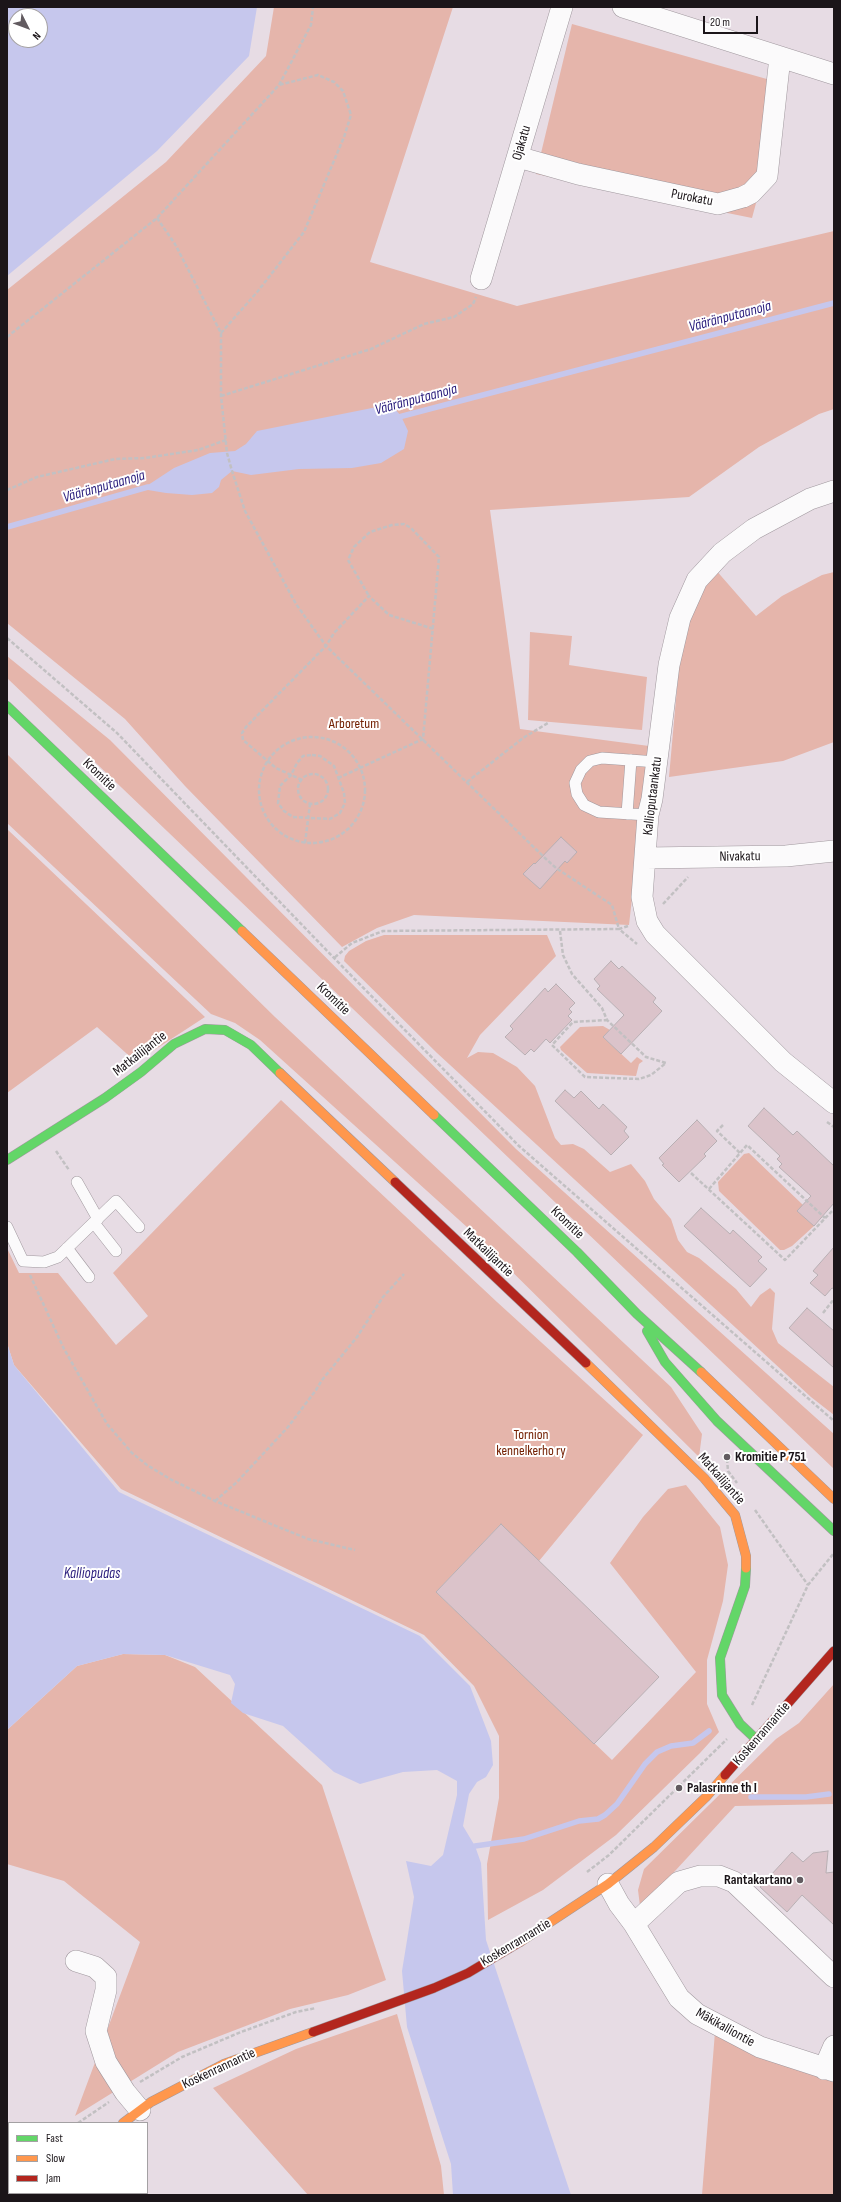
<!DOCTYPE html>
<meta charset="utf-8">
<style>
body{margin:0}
#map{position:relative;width:841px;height:2202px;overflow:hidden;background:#e7dce4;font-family:"Sofia Sans Condensed",sans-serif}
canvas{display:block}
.frame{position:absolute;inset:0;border:8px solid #1b1519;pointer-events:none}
.legend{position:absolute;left:8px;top:2122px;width:140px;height:72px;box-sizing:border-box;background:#fff;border:1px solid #a4a1a3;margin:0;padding:5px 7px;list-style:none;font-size:12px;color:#1b1519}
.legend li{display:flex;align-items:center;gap:8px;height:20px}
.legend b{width:20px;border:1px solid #a4a1a3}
.north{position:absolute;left:8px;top:8px;width:40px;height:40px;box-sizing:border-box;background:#fff;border:1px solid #a4a1a3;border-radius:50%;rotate:132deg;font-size:11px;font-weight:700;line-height:16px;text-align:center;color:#1b1519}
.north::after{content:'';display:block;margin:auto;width:14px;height:18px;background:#625b60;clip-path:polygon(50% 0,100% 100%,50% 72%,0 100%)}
.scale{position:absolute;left:703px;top:16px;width:55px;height:18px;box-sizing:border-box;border:2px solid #1b1519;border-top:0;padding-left:5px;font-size:12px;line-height:14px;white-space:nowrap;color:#1b1519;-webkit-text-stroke:3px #fff;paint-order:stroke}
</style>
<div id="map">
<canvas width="841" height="2202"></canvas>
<div class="frame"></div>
<ul class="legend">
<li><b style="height:5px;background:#63d668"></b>Fast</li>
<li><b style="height:5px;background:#ff974d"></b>Slow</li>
<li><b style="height:5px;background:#b3261e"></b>Jam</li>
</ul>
<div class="north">N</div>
<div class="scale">20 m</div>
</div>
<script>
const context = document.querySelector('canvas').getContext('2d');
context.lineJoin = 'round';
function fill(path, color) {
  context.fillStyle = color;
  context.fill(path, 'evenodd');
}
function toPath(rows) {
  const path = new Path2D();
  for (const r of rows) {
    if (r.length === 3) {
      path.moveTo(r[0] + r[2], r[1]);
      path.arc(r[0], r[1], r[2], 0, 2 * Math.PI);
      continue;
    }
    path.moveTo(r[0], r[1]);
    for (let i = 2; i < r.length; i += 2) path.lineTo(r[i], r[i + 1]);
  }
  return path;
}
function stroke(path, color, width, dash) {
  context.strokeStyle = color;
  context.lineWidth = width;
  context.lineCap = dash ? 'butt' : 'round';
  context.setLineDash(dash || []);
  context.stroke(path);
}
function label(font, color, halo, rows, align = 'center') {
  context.font = font + ' "Sofia Sans Condensed",sans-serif';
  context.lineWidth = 4;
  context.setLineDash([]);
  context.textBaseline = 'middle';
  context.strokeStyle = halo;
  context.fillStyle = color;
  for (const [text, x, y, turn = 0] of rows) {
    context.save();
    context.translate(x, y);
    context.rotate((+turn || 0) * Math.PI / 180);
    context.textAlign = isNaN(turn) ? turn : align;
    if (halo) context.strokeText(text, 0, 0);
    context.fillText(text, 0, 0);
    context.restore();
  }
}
const green = toPath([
 [274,7,453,7,370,262,517,306,834,231,834,409,819,414,759,447,689,497,490,510,520,729,649,746,629,925,414,915,377,928,342,947,185,786,125,719,7,623,7,290,166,162,266,56],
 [572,24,788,85,752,218,536,174],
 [708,561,756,616,782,596,822,575,834,572,834,742,783,761,669,777,678,677,661,672],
 [530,632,572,636,569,665,647,677,642,730,528,720],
 [7,656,110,740,516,1149,834,1434,834,1469,7,678],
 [7,754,275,1017,671,1387,702,1434,699,1457,468,1228,260,1040,235,1023,211,1014,7,823],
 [7,829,205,1017,136,1062,97,1027,7,1093],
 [384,935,547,935,556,956,480,1035,467,1058,478,1052,493,1053,517,1067,535,1086,555,1138,561,1145,573,1144,584,1149,610,1172,631,1164,645,1181,654,1199,671,1219,678,1240,687,1252,699,1258,736,1289,751,1307,760,1295,770,1288,775,1293,772,1329,778,1343,834,1387,834,1415,811,1397,437,1053,344,961,345,956,349,951,366,941],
 [603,1026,610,1030,603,1037,631,1063,637,1057,643,1061,639,1064,636,1076,587,1073,561,1050,560,1047,580,1027],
 [281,1100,497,1302,643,1435,539,1561,500,1525,436,1592,612,1760,696,1672,610,1563,643,1517,668,1489,686,1485,720,1527,728,1565,723,1601,707,1660,707,1704,719,1732,700,1753,616,1835,543,1890,488,1920,487,1864,499,1798,499,1736,474,1686,424,1635,121,1489,14,1365,7,1343,7,1248,19,1273,58,1273,116,1345,148,1316,113,1273],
 [749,1153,803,1205,798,1211,814,1226,792,1246,784,1250,780,1250,719,1191,718,1182,744,1154],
 [123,1654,165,1655,195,1667,322,1785,386,1980,348,1995,290,2009,178,2052,75,2116,140,1942,64,1881,7,1864,7,1730,77,1666],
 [834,1684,834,1804,735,1806,663,1884,640,1906,638,1890,644,1869,776,1739,799,1723],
 [397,2014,441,2166,444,2195,308,2195,213,2088,296,2049],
 [715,2032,834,2081,834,2195,702,2195]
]);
const water = toPath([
 [7,7,257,7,249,56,157,151,7,276],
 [16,16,40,16,40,40,16,40],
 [382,406,395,409,401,416,408,431,404,449,381,463,352,468,299,469,251,475,232,471,221,480,219,487,212,493,192,495,166,493,142,489,174,468,210,453,235,451,246,444,257,431],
 [7,1343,14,1365,119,1492,420,1636,470,1686,491,1741,493,1765,486,1777,477,1782,469,1794,463,1826,475,1846,481,1863,486,1940,571,2195,453,2195,451,2164,407,2027,402,1971,414,1897,406,1861,431,1866,443,1855,457,1795,457,1781,437,1770,403,1772,360,1784,334,1772,283,1726,243,1713,231,1703,235,1684,230,1675,165,1655,123,1654,77,1666,7,1730]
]);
const stream = toPath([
 [395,418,834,303],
 [7,527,148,487],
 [751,1797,806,1797,829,1794],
 [475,1846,524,1839,579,1821,598,1819,605,1815,617,1804,645,1764,657,1752,671,1746,693,1743,709,1731]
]);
const building = toPath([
 [561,837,577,852,567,863,565,861,540,889,523,874,534,863,535,864,561,837],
 [611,961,619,969,622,966,656,998,653,1002,662,1011,621,1054,603,1037,624,1015,597,989,600,986,594,979,611,961],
 [556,984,575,1003,569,1009,572,1012,568,1016,572,1020,550,1043,546,1039,534,1052,531,1049,525,1055,505,1037,513,1029,510,1026,545,988,548,992,556,984],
 [565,1090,574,1098,581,1091,599,1109,603,1104,627,1127,624,1131,629,1137,611,1155,555,1101,565,1090],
 [764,1108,793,1135,797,1131,834,1166,834,1203,814,1226,797,1211,811,1196,779,1167,782,1164,777,1159,780,1156,748,1126,764,1108],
 [697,1120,717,1141,704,1154,706,1156,679,1182,662,1165,664,1164,659,1158,697,1120],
 [701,1208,730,1234,733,1230,762,1257,758,1261,767,1269,750,1287,684,1226,701,1208],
 [834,1247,834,1289,832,1288,825,1296,810,1283,818,1275,813,1271,834,1247],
 [807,1308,834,1331,834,1368,789,1328,807,1308],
 [501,1524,659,1677,594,1744,436,1592,501,1524],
 [828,1851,826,1873,834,1872,834,1925,802,1895,787,1912,760,1887,792,1852,803,1862,813,1853,828,1851]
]);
const path = toPath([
 [157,218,175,244,221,333,221,396,227,453,232,471,245,511,296,604,326,646,546,859,556,868,612,905,619,929,383,931,352,943,334,958],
 [221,333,258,291,304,232,344,137,351,115,343,91,334,82,318,75,279,85],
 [7,337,157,218,279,85,311,25,313,7],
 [221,396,371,349,424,324,454,317,473,304,476,297],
 [7,490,37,477,115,459,145,458,198,450,226,440],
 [7,638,117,733,334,958,519,1146,834,1421],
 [312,790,53],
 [312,755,320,756,334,766,344,793,345,803,340,813,330,819,293,817,284,811,278,803,280,786,291,775,297,763,303,756,312,755],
 [313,789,15],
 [338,778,423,739,439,557,411,528,404,524,392,525,370,532,354,547,348,560,369,596],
 [302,780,276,768,243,740,242,733,246,727,326,646,334,633,369,596,389,615,434,629],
 [467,782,523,738,548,723],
 [305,843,310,804],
 [663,904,688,877],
 [628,926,619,929,637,944],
 [560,931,563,955,572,974,602,1008,607,1020,646,1057,666,1063,651,1075,639,1079,585,1077,552,1045,573,1022,607,1020],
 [827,1122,834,1127],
 [723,1125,717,1131,740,1153],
 [56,1151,69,1170],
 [691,1173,785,1260,834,1209],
 [709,1189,747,1145,825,1218],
 [30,1275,64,1349,107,1424,132,1453,147,1465,170,1479,215,1501,308,1539,355,1550],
 [823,1313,834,1299],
 [727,1459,728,1471,737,1483],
 [215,1501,237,1482,288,1427,316,1390,322,1380,357,1337,383,1297,404,1274],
 [755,1510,808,1585],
 [752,1705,808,1585,834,1553],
 [587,1872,609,1855,727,1739],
 [140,2082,182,2057,241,2032,296,2012,316,2008],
 [78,2123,109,2102],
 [7,2192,9,2190]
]);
const lane = toPath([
 [627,814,631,760],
 [648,815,599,812,584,805,577,794,575,783,581,770,590,761,602,758,657,762],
 [77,1182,98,1219],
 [94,1223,116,1251],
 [7,1227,23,1261,44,1262,58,1257,116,1201,139,1227],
 [67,1248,89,1277]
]);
const street = toPath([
 [623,7,834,74],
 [518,157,578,174,718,204,743,197,751,193,767,176,780,57],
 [481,279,562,7],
 [834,491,810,499,754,529,722,553,697,580,680,618,669,665,652,799,648,815,642,897,647,921,655,934,783,1062,834,1103],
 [646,858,786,856,834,851],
 [608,1884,619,1904,634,1924,679,1998,697,2014,760,2047,834,2071],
 [634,1924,679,1882,700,1876,719,1876,734,1882,834,1977],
 [76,1961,95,1967,106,1977,106,1990,96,2031,106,2062,125,2092,140,2110],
 [824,2069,834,2046],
 [109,2193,111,2195],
 [31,2195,34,2193]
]);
const fast = toPath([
 [7,706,242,931],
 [434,1115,577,1252,637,1314,701,1372],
 [7,1160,105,1098,141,1072,174,1044,205,1029,225,1030,251,1045,280,1073],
 [647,1331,665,1362,717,1421,834,1531],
 [746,1568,745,1586,720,1658,722,1695,740,1724,757,1740]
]);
const slow = toPath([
 [242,931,434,1115],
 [280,1073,395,1182],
 [586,1363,704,1478,735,1515,746,1556,746,1568],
 [701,1372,834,1499],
 [520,1942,608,1884,654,1847,706,1797,725,1775],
 [123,2123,151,2102,224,2064,313,2032]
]);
const jam = toPath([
 [395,1182,586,1363],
 [725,1775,834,1651],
 [313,2032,434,1988,468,1973,520,1942]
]);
const markers = [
 [727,1457,4,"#625b60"],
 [679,1788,4,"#625b60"],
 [800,1880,4,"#625b60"]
];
const streetNames = [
 ["Ojakatu",522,143,-74],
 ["Purokatu",692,198,11],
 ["Kromitie",99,775,44],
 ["Kallioputaankatu",653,796,-83],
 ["Nivakatu",740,857,-1],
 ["Kromitie",333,999,44],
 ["Matkailijantie",140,1054,-38],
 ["Kromitie",567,1223,44],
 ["Matkailijantie",488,1253,44],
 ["Matkailijantie",721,1479,49],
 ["Koskenrannantie",762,1734,-49],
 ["Koskenrannantie",516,1943,-31],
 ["Mäkikalliontie",725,2028,29],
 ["Koskenrannantie",219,2069,-25]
];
const parkNames = [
 ["Arboretum",354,724],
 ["Tornion",531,1435],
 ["kennelkerho ry",531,1451]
];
const poiNames = [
 ["Kromitie P 751",735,1457],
 ["Palasrinne th I",687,1788],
 ["Rantakartano",792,1880,"right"]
];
const waterNames = [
 ["Vääränputaanoja",730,317,-15],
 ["Vääränputaanoja",416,400,-15],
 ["Vääränputaanoja",104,487,-16],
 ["Kalliopudas",92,1574]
];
fill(green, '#e5b5ab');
fill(water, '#c6c7ed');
stroke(stream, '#c6c7ed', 5.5);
fill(building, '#dbc3ca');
stroke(building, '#b8afb3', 1);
stroke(lane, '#a0989e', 12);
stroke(street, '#a0989e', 22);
stroke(fast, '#a0989e', 10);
stroke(slow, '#a0989e', 10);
stroke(jam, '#a0989e', 10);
stroke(path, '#c2c0c2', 2.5, [4, 2]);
stroke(lane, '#fbfafb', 11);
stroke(street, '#fbfafb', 21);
stroke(fast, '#63d668', 9);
stroke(slow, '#ff974d', 9);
stroke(jam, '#b3261e', 9);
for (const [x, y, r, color] of markers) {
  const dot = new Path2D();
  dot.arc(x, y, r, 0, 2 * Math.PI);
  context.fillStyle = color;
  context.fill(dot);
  stroke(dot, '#fff', 1.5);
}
label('14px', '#1b1519', '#fff', streetNames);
label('14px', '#732002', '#fff', parkNames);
label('bold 14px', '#1b1519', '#fff', poiNames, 'left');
label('italic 15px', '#291c7c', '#fff', waterNames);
</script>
